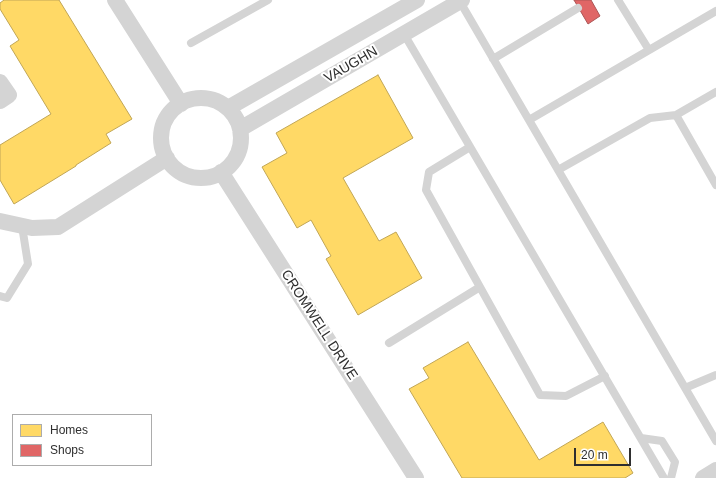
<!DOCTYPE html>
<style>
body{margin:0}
#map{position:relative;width:716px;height:478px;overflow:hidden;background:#fff;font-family:Arial,sans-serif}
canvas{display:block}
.legend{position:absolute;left:12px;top:414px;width:140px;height:52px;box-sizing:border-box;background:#fff;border:1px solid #acacac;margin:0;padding:5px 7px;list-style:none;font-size:12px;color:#2f2f2f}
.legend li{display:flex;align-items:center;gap:8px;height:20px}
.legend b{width:20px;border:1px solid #acacac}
.scale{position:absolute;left:574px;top:448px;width:57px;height:18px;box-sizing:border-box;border:2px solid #2f2f2f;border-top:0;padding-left:5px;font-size:12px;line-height:14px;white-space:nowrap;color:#2f2f2f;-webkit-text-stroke:3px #fff;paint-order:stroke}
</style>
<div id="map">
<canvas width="716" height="478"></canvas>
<ul class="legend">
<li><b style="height:11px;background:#ffd966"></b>Homes</li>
<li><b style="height:11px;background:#e06666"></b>Shops</li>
</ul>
<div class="scale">20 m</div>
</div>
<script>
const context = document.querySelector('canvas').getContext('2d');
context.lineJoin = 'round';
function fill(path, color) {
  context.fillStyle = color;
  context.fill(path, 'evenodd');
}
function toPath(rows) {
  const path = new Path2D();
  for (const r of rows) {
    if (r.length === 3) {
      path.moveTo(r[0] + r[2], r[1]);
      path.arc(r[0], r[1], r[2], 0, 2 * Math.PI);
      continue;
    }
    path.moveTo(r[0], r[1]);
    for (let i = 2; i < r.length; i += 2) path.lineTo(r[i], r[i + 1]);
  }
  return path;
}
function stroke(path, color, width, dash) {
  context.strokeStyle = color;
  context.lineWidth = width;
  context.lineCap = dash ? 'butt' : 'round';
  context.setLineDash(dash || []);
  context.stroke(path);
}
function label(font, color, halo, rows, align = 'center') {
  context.font = font + ' Arial,sans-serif';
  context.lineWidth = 4;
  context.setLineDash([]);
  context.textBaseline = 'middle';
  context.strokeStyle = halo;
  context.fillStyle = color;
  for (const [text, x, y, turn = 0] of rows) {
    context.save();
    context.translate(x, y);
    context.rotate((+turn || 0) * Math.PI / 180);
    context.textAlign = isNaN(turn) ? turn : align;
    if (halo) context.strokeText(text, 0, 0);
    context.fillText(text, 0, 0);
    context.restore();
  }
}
const homes = toPath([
 [4,0,59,0,132,119,106,134,111,143,76,165,76,166,14,204,0,180,0,145,51,114,10,46,19,40,0,9,0,3,4,0],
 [378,75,413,138,343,178,379,241,396,232,422,278,358,315,326,259,331,256,311,220,297,228,262,167,287,153,276,133,378,75],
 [468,342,539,460,603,422,633,473,625,478,462,478,409,389,429,378,423,368,468,342]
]);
const shops = toPath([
 [574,0,591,0,600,16,588,24,574,0]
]);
const service = toPath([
 [459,0,716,441],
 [618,0,649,50],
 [404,34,664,478],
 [191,43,268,0],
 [493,59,578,8],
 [716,92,676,115,716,185],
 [529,120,716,11],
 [470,147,429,172,426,190,540,395,566,396,605,376],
 [558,170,650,118,676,115],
 [0,296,7,298,28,264,22,226],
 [389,343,480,287],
 [685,388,716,375],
 [641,438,662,441,675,462,671,478]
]);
const minor = toPath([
 [115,0,181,104],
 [0,82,9,95,0,101],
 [201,138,40],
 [228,108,417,0],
 [240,129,462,0],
 [221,172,416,478],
 [0,221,32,228,58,227,167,158],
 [703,478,716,470]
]);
const streetNames = [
 ["VAUGHN",351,65,-30],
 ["CROMWELL DRIVE",319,325,57]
];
fill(homes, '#ffd966');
stroke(homes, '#c1a656', 1);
fill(shops, '#e06666');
stroke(shops, '#ab5656', 1);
stroke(service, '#d4d4d4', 8);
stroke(minor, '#d4d4d4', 16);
label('14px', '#2f2f2f', '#fff', streetNames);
</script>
